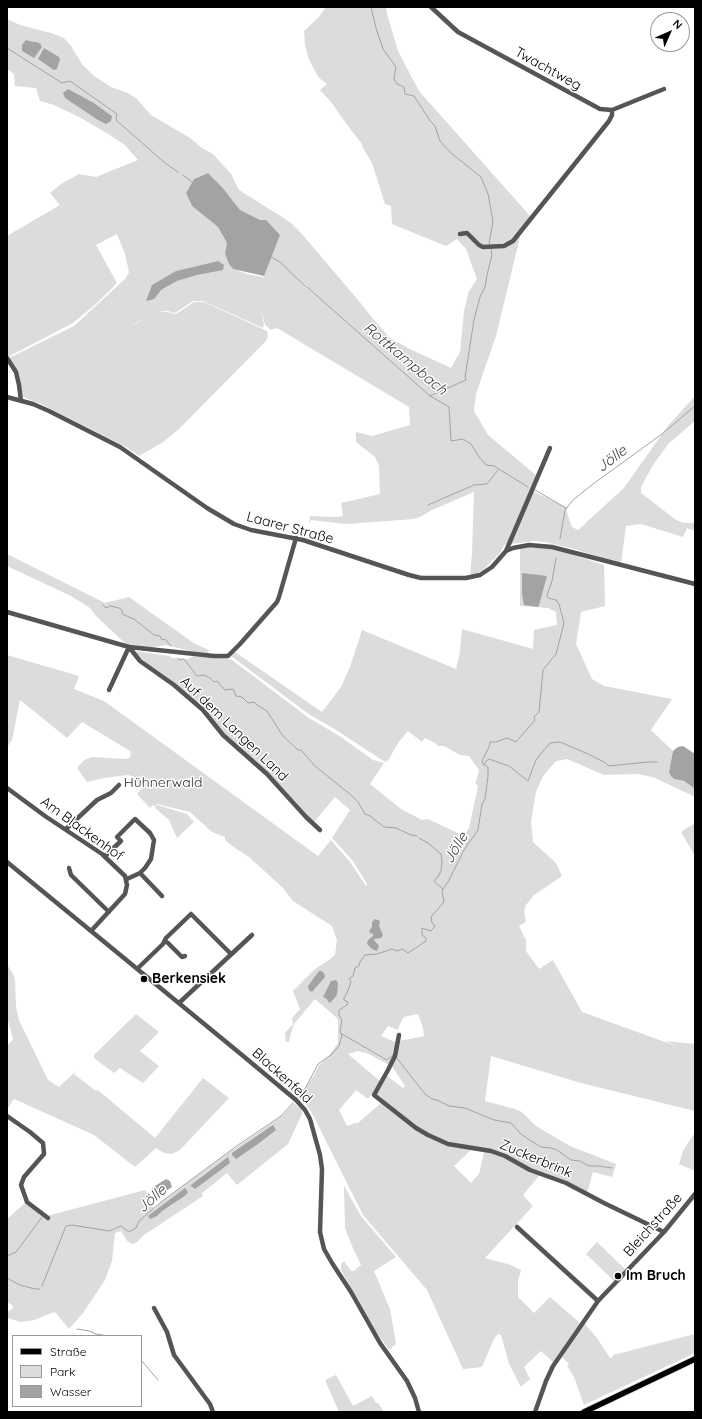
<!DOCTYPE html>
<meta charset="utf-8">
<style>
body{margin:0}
#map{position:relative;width:702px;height:1419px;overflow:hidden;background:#fff;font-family:Quicksand,sans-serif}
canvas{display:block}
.frame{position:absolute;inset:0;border:8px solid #000;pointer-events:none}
.legend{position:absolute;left:12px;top:1335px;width:130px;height:72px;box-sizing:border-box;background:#fff;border:1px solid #999;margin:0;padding:5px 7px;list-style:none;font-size:12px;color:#000}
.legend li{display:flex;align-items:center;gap:8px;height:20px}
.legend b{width:20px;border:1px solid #999}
.north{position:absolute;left:650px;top:12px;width:40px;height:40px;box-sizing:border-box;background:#fff;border:1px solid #999;border-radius:50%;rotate:45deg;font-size:11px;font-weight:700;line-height:16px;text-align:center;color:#000}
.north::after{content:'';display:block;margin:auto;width:14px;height:18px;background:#000;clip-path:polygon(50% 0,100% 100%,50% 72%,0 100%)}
</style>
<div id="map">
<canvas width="702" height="1419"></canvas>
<div class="frame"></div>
<ul class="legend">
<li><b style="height:5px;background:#000"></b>Straße</li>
<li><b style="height:11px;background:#dcdcdc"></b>Park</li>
<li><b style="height:11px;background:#a3a3a3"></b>Wasser</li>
</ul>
<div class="north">N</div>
</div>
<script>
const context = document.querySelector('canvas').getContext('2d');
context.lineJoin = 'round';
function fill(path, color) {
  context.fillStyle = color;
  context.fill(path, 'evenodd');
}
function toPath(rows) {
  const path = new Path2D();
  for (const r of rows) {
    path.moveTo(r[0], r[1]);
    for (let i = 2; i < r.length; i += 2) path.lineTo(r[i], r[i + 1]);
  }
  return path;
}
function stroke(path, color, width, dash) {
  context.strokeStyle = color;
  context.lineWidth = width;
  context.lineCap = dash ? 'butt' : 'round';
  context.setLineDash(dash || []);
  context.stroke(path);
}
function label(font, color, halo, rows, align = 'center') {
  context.font = font + ' Quicksand,sans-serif';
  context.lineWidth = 3;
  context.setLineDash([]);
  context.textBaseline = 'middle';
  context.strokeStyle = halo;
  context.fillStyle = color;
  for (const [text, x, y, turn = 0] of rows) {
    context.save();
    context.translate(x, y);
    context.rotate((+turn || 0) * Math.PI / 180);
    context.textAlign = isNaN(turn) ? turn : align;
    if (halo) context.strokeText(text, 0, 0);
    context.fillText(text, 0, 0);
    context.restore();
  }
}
const green = toPath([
 [326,7,386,7,387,14,398,51,419,91,531,217,517,235,520,237,496,336,476,394,474,411,488,435,536,475,530,490,568,508,566,510,572,527,578,530,624,488,667,427,695,396,695,421,669,443,653,465,641,487,641,493,676,520,684,523,695,523,695,531,687,528,683,537,641,524,626,526,621,564,574,549,545,542,535,541,511,544,509,543,504,545,501,552,484,569,476,574,470,575,472,553,474,492,432,510,422,516,414,519,347,524,311,520,309,524,310,516,337,517,343,516,341,503,380,494,379,466,375,457,356,442,356,432,372,436,410,425,409,407,277,328,271,330,265,325,260,306,264,325,263,328,203,301,193,301,175,313,168,311,155,312,134,324,126,326,135,324,155,312,168,312,176,314,194,302,204,302,267,331,268,336,266,341,179,429,163,442,139,456,126,447,43,405,23,397,17,372,9,358,74,326,126,278,129,272,125,254,117,234,96,245,117,283,97,303,73,323,8,357,7,236,60,205,50,193,61,184,79,174,96,177,138,160,125,145,110,135,81,118,54,105,40,101,36,88,15,86,14,74,7,69,7,19,20,25,51,33,64,38,71,46,82,64,94,76,111,87,128,93,136,98,151,115,190,138,202,148,213,154,231,174,239,190,290,222,302,234,358,300,375,321,390,338,410,349,451,368,460,352,464,311,469,291,477,279,466,249,457,239,446,246,392,224,391,206,385,204,372,163,363,148,362,144,348,126,331,102,320,90,327,84,319,78,309,60,305,45,304,31,319,17],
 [68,90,94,103,112,116,90,114,65,98],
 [208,173,222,187,240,210,260,220,264,276,258,286,263,277,246,274,248,274,233,269,229,264,225,254,227,243,218,227,192,206,186,193,194,179],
 [218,261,197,275,177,281,161,290,176,271],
 [529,547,547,548,571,554,604,565,605,606,581,612,576,644,592,679,604,686,672,699,651,730,673,751,669,772,674,779,684,781,694,787,695,787,695,797,653,777,637,774,604,775,567,759,556,761,543,776,536,792,531,821,533,842,556,863,562,876,534,895,526,905,524,911,526,922,519,926,526,940,526,951,539,969,553,960,582,1012,679,1047,665,1041,695,1044,695,1111,581,1083,491,1056,485,1101,515,1109,522,1112,536,1126,570,1146,616,1164,612,1177,593,1172,587,1193,543,1174,539,1176,523,1195,533,1206,485,1258,511,1265,521,1270,518,1281,518,1297,534,1313,550,1297,580,1323,553,1362,541,1351,524,1367,530,1379,521,1387,509,1364,501,1335,498,1334,494,1339,482,1367,463,1369,427,1290,363,1215,312,1113,300,1096,314,1075,319,1065,328,1057,338,1043,338,1019,315,999,294,1024,291,1033,289,1042,286,1042,285,1033,293,1024,292,1018,300,1009,293,991,315,969,329,960,335,955,337,940,332,926,293,901,283,888,249,857,235,848,225,840,225,837,212,832,190,812,157,804,155,807,153,805,150,808,137,794,142,788,134,777,128,775,104,778,87,782,77,768,84,760,92,757,125,759,129,758,131,755,130,751,82,722,67,738,20,700,12,740,7,747,7,655,79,676,74,689,104,701,318,856,331,840,350,862,366,886,367,884,353,861,332,838,350,810,335,797,315,821,312,822,272,777,231,742,204,710,154,671,134,651,169,656,173,658,188,659,194,656,226,658,232,660,309,718,338,735,373,760,384,763,370,784,401,809,422,820,428,819,464,836,469,828,477,791,478,785,475,784,476,782,479,770,469,756,460,755,444,746,438,746,435,743,425,738,422,742,408,731,398,743,389,759,386,762,382,760,333,728,310,715,231,656,235,652,322,712,341,687,350,667,362,630,456,669,460,652,462,629,533,649,534,630,557,625,556,612,548,608,520,606,520,548],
 [418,1014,423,1028,424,1036,395,1042,381,1036,388,1026,398,1030,399,1026,404,1017],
 [358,1051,369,1054,389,1065,394,1069,405,1086,403,1088,387,1076,380,1081,348,1054],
 [356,1090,368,1099,372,1094,381,1103,358,1123,355,1123,347,1126,339,1110],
 [471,1150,484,1152,479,1174,471,1183,454,1166],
 [7,554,105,603,129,597,195,644,209,650,208,653,194,652,166,645,150,648,128,646,96,616,90,608,71,596,7,566],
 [157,805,187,814,194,822,177,838,169,820,155,808],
 [695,823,695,856,681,832],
 [8,966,13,974,15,980,16,1007,19,1020,48,1080,59,1087,76,1071,74,1074,96,1091,98,1090,155,1138,203,1078,229,1098,180,1150,172,1154,164,1153,156,1148,135,1167,94,1135,14,1099,7,1109,7,1046,13,1039,7,1017],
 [136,1014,159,1032,140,1051,159,1066,143,1083,120,1068,114,1073,94,1058,94,1055],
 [294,1103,302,1110,302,1114,288,1144,237,1185,227,1173,202,1193,203,1196,144,1235,136,1243,132,1244,127,1241,121,1231,115,1233,112,1261,105,1280,83,1313,69,1329,56,1313,54,1312,34,1320,21,1322,7,1318,7,1312,13,1308,13,1306,7,1302,7,1219,25,1203,48,1220,50,1218,47,1216,145,1190,154,1209,161,1202,228,1153,282,1116],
 [695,1132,695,1171,679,1164,683,1151],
 [344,1186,361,1216,396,1257,374,1271,390,1309,396,1344,389,1350,374,1329,341,1270,341,1264,344,1261,351,1271,354,1271,361,1265,352,1246,345,1228],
 [597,1242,625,1269,614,1281,586,1254],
 [584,1323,597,1338,610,1358,613,1357,613,1355,695,1334,695,1353,584,1405,574,1377,567,1366,569,1364,562,1357],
 [336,1375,353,1406,372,1396,376,1403,378,1403,384,1412,339,1412,325,1380]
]);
const water = toPath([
 [26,40,33,42,36,42,41,44,41,46,42,47,34,58,22,51,22,45],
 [44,48,59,57,60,59,57,69,54,70,38,59],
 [68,89,94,103,112,116,111,121,106,124,98,120,65,98,63,93],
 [208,173,222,187,240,210,260,220,266,220,280,235,264,276,233,269,229,264,225,254,227,243,218,227,192,206,186,193,194,179],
 [218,261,224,265,223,270,197,275,177,281,161,290,154,299,146,301,152,285,176,271],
 [522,573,547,576,539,605,538,607,524,605,522,594],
 [683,746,695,754,694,788,684,781,674,779,671,776,669,772,673,751,678,747],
 [375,919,380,921,379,926,383,935,381,938,374,939,374,940,379,946,377,951,372,949,367,944,368,940,373,936,373,933,371,934,369,931,372,927,372,922],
 [319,971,321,971,324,973,325,977,312,992,309,990,308,986],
 [336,980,338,983,337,995,331,1002,329,1003,327,999,323,997,331,981],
 [273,1125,276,1130,258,1144,236,1159,232,1155,232,1153],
 [228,1157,230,1163,195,1189,191,1186,191,1185],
 [166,1179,170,1181,172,1187,156,1198,152,1188],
 [185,1188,188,1192,186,1195,162,1211,157,1216,150,1219,148,1216]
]);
const stream = toPath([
 [371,7,376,28,383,49,396,67,394,79,397,84,404,87,405,94,414,96,431,122,435,126,440,141,451,153,481,177,488,194,493,221,489,244],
 [7,48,62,83,70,81,117,114,116,120,165,163,178,172],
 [183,175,192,182],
 [271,257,280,262,305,286],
 [307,287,430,396,449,407,451,441,463,439,471,444,479,457,486,465,494,466,528,487],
 [430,396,466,380,465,377,474,320,480,297,485,287,487,275,492,255,491,249],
 [535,490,566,508],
 [428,505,474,485,487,484,498,470],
 [560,539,565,510,573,500,593,484,662,434,695,406],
 [103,605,106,608,110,606,119,608,122,610,122,614,134,619,154,635,160,636,162,640,165,639,171,646],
 [178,658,179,660,184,659,197,676,204,675,210,678,214,682,217,681,225,690,233,689,236,696,242,697,248,703,254,702,257,705,267,711,283,736,298,750,301,750,315,766,351,795,358,802,365,814,370,816,384,827,396,828,411,835,417,836],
 [484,765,486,761,489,759,500,763,509,766,528,781,536,760,543,751,550,743,560,742,588,754,604,762,609,766,648,762,657,762],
 [419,838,428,843,441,854,442,863,441,871,438,877,436,878,434,881,443,889],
 [342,1034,387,1060,393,1055],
 [396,1057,425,1094,432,1099,437,1100,449,1106,465,1108,494,1120,511,1123,521,1134,528,1139,541,1147,551,1148,557,1150,571,1160,580,1161,589,1166,599,1166,612,1168],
 [298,1097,306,1087,318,1064,332,1054,339,1046,342,1036,340,1031,342,1020,339,1015,339,1010,347,1005,348,1002,344,1000,344,998,347,993,351,982,349,979,353,976,355,968,359,966,360,962,365,955,377,954,392,949,397,951,402,949,408,953,426,941,426,938,422,935,422,928,431,931,435,926,432,923,431,917,444,902,442,891,443,889,448,882,464,850,478,830,482,804,485,799,488,776,488,767,482,763,483,759,489,747,490,742,496,742,507,738,516,742,535,720,534,717,539,712,543,670,556,654,564,623,559,604,556,600,548,598,547,595,552,581,556,558],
 [7,1256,16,1252,42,1217],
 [7,1278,20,1285,35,1289,40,1289],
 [42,1286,66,1226,72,1225,109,1231,121,1226,129,1232,136,1228,139,1221,161,1202,238,1145,281,1116,293,1103],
 [77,1329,89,1331,96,1334,109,1336],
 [141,1360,158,1380]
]);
const minor = toPath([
 [431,7,458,32,600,109,612,110,664,89],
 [460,234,467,233,479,245,483,247,504,246,513,241,609,121,612,115,612,110],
 [7,358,16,372,19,385,21,401],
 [7,397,33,404,49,411,120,447,207,508,234,524,251,530,303,540,409,575,421,578,466,578,480,575,492,567,506,551,513,548,529,545,552,547,695,584],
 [506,551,550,448],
 [7,612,129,647,214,656,228,656,240,644,277,602,279,597,296,538],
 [129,647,140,661,174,685,203,710,223,735,267,774,306,817,320,830],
 [109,690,129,647],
 [7,788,45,816,102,854,125,876,127,885,125,894,91,931],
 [66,829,97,800,111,793,119,785],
 [105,856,121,841,117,837,135,819,150,833,154,840,151,859,145,868,140,873,127,879],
 [7,862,242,1055,296,1100,305,1110,310,1119,320,1155,322,1169,320,1232,324,1249,332,1263,351,1292,380,1343,407,1381,415,1398,419,1412],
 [69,868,71,875,109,912],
 [140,873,162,896],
 [165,941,168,943,182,957,185,956],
 [137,969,163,944,166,938,191,914,231,954],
 [179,1003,252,935],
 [399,1035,395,1056,388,1070,374,1095,416,1128,428,1135,448,1144,491,1151,505,1156,530,1170,566,1183,604,1203,664,1232],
 [7,1116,30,1132,43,1143,44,1154,24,1177,21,1185,27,1202,48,1218],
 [517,1227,598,1301],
 [154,1308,167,1332,174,1355,210,1404,213,1412],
 [535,1412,546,1381,553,1366,598,1301,664,1232,695,1194]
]);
const major = toPath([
 [584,1412,695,1359]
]);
const markers = [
 [144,979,4,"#000"],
 [618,1276,4,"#000"]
];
const streetNames = [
 ["Twachtweg",548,69,29],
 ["Laarer Straße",290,528,15],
 ["Auf dem Langen Land",234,729,44],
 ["Am Blackenhof",82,829,36],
 ["Blackenfeld",282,1076,42],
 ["Zuckerbrink",536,1159,23],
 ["Bleichstraße",653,1225,-48]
];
const parkNames = [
 ["Hühnerwald",163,783]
];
const poiNames = [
 ["Berkensiek",152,979],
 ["Im Bruch",626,1276]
];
const waterNames = [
 ["Rottkampbach",405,359,40],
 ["Jölle",612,459,-37],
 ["Jölle",456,848,-59],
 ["Jölle",152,1199,-42]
];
fill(green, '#dcdcdc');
fill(water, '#a3a3a3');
stroke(stream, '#a3a3a3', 1);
stroke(major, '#dbdbdb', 7);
stroke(minor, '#555', 4.5);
stroke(major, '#000', 5.5);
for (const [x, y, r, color] of markers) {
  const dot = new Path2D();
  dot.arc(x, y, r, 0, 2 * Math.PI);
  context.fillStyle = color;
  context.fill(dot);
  stroke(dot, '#fff', 1.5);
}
label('14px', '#000', '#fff', streetNames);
label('14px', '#333', '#fff', parkNames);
label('bold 14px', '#000', '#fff', poiNames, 'left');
label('italic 15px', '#444', '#fff', waterNames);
</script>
